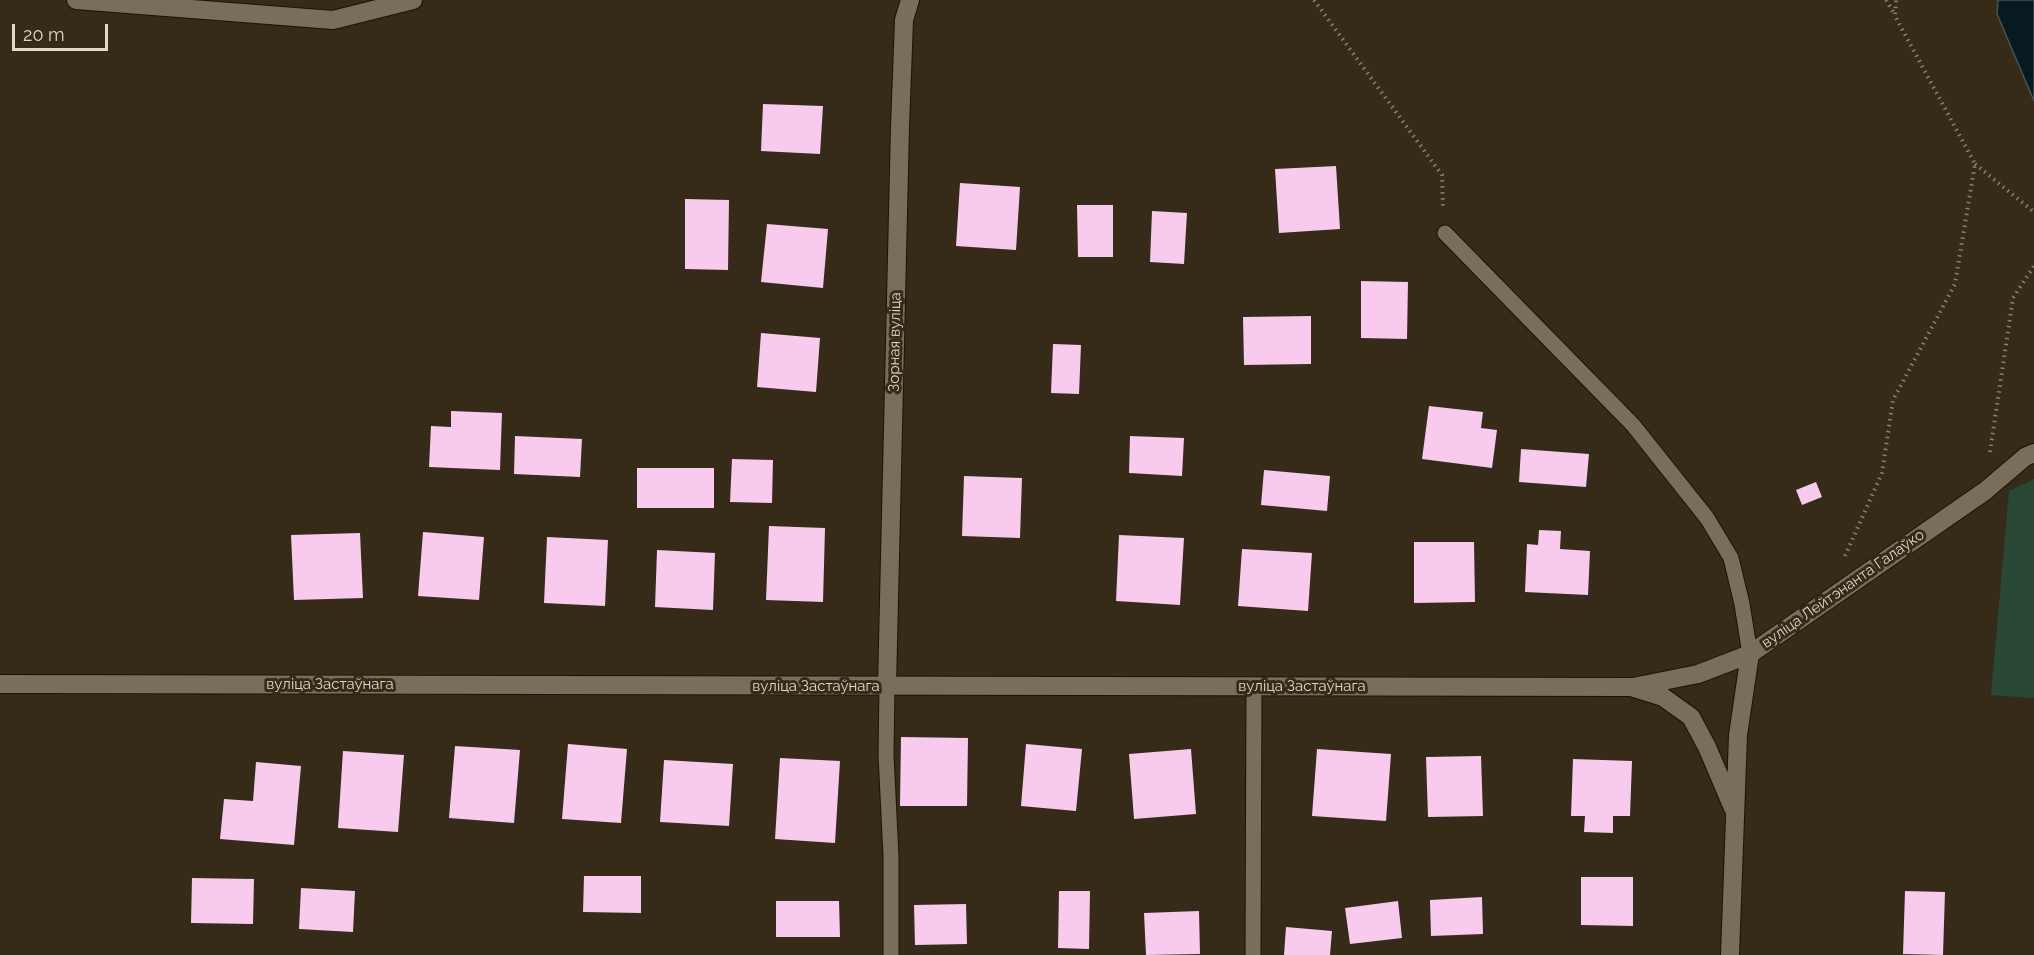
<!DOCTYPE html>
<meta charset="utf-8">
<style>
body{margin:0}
#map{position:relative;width:2034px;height:955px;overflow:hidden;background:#352b18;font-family:Raleway,sans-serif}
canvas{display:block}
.scale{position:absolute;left:12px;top:24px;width:96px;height:27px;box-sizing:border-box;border:3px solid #ded8cd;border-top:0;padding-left:8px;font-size:18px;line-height:21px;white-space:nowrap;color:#ded8cd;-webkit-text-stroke:4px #352b18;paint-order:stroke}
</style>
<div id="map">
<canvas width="2034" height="955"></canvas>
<div class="scale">20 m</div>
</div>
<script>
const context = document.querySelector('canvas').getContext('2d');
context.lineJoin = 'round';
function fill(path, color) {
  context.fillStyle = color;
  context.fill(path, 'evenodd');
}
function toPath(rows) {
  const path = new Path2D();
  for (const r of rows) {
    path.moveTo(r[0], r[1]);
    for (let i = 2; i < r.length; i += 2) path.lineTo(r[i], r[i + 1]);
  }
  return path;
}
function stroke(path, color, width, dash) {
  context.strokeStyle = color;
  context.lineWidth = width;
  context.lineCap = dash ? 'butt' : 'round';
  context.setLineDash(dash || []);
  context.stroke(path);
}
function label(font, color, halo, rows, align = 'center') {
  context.font = font + ' Raleway,sans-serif';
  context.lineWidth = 6;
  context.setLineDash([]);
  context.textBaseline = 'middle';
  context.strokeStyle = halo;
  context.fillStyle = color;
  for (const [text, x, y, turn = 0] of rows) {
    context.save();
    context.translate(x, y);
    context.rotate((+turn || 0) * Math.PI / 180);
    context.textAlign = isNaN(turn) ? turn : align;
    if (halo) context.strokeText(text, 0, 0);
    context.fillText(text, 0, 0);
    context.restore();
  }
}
const green = toPath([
 [2034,479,2034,698,1991,695,2009,491]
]);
const water = toPath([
 [1998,0,2034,0,2034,101,1997,14,1998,0]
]);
const building = toPath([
 [763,104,823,106,820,154,761,151],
 [1336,166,1340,229,1279,233,1275,169],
 [960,183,1020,187,1016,250,956,246],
 [685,199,729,200,728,270,685,269],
 [1077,205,1113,205,1113,257,1078,257],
 [1152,211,1187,213,1184,264,1150,262],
 [767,224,828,229,823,288,761,282],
 [1361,281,1408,282,1407,339,1361,338],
 [1311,316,1311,364,1244,365,1243,317],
 [761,333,820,338,816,392,757,387],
 [1053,344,1081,345,1079,394,1051,393],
 [1429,406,1483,412,1481,428,1497,430,1492,468,1422,459],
 [451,411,502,413,500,470,429,467,431,426,451,427],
 [515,436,582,439,580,477,514,474],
 [1130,436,1184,438,1182,476,1129,473],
 [1521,449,1589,454,1586,487,1519,482],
 [732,459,773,460,772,503,730,502],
 [637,468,714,468,714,508,637,508],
 [1264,470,1330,476,1327,511,1261,505],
 [964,476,1022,478,1020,538,962,536],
 [1816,482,1822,497,1802,505,1796,490],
 [769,526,825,528,823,602,766,600],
 [1539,530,1561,531,1560,549,1590,551,1588,595,1525,592,1527,544,1538,545],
 [423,532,484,537,479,600,418,596],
 [360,533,363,598,294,600,291,535],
 [1119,535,1184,538,1180,605,1116,601],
 [547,537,608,540,605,606,544,603],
 [1414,542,1474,542,1475,602,1414,603],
 [1242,549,1312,553,1308,611,1238,606],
 [657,550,715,553,713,610,655,607],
 [901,737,968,738,967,806,900,806],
 [568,744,627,749,621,823,562,819],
 [1026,744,1082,749,1076,811,1021,806],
 [455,746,520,750,514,823,449,818],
 [1191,749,1196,814,1134,819,1129,754],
 [1317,749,1391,754,1386,821,1312,816],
 [343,751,404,755,398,832,338,828],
 [1481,756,1483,816,1428,817,1426,757],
 [780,758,840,761,835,843,775,839],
 [1573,759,1632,761,1630,816,1613,816,1613,833,1584,832,1585,816,1571,816],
 [664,760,733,764,729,826,660,822],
 [256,762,301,766,294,845,220,839,224,799,253,801],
 [584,876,641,876,641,913,583,912],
 [1581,877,1633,877,1633,926,1581,925],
 [192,878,254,879,253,924,191,923],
 [301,888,355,891,353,932,299,929],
 [1059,891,1090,891,1089,949,1058,948],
 [1905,891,1945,892,1943,955,1903,954],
 [1482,897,1483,934,1431,936,1430,900],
 [776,901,839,901,840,937,776,937],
 [1398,901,1402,938,1350,944,1345,908],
 [966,904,967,944,915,945,914,905],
 [1199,911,1200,954,1146,955,1144,913],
 [1286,927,1332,931,1330,955,1284,955]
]);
const path = toPath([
 [1314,0,1442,175,1443,209],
 [1886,0,1895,15],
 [1975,164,2034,212],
 [1990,452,2013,298,2034,266],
 [1845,556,1882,473,1893,400,1955,284,1975,164,1895,16,1896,0]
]);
const service = toPath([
 [1445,233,1633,425,1707,518,1731,558,1742,604,1750,654],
 [887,686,886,755,891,856,891,955],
 [1253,955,1254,686]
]);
const minor = toPath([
 [76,0,333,20,413,0],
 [0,684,1633,687,1698,674,1750,654,1985,491,2025,457,2034,453],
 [887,686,900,127,904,20,910,0],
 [1634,688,1663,697,1691,717,1707,747,1733,808],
 [1730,955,1738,735,1750,654]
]);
const streetNames = [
 ["Зорная вуліца",895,342,-89],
 ["вуліца Лейтэнанта Галаўко",1843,589,-35],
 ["вуліца Застаўнага",330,684],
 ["вуліца Застаўнага",816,686],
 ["вуліца Застаўнага",1302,686]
];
fill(green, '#294835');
fill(water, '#061a1f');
stroke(water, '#475353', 1.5);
fill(building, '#f7caee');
stroke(service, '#1c1303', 17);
stroke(minor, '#1c1303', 20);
stroke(path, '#898172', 4, [1.5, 4.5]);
stroke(service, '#796e59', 15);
stroke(minor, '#796e59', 18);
label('15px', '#ded8cd', '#352b18', streetNames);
</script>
